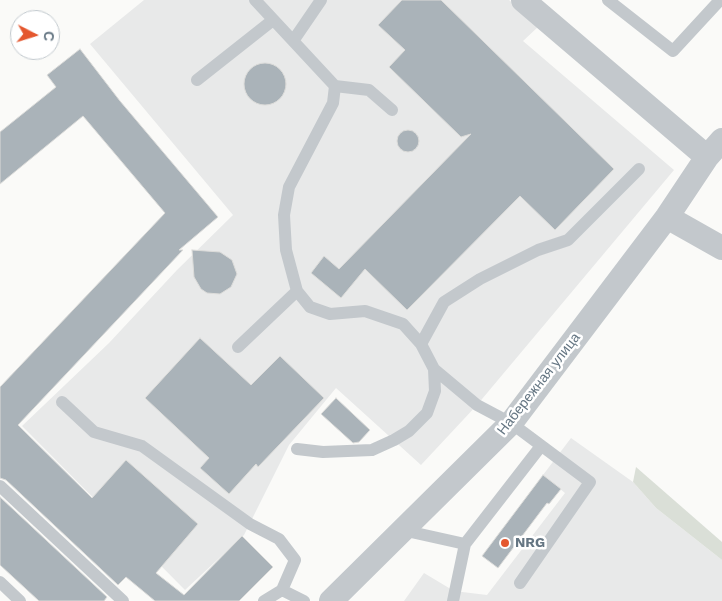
<!DOCTYPE html>
<meta charset="utf-8">
<style>
body{margin:0}
#map{position:relative;width:722px;height:601px;overflow:hidden;background:#fafaf8;font-family:"Work Sans",sans-serif}
canvas{display:block}
.north{position:absolute;left:10px;top:10px;width:50px;height:50px;box-sizing:border-box;background:#fff;border:1px solid #c1c8cd;border-radius:50%;rotate:95deg;font-size:14px;font-weight:700;line-height:20px;text-align:center;color:#657683}
.north::after{content:'';display:block;margin:auto;width:18px;height:22px;background:#e4572e;clip-path:polygon(50% 0,100% 100%,50% 72%,0 100%)}
</style>
<div id="map">
<canvas width="722" height="601"></canvas>
<div class="north">С</div>
</div>
<script>
const context = document.querySelector('canvas').getContext('2d');
context.lineJoin = 'round';
function fill(path, color) {
  context.fillStyle = color;
  context.fill(path, 'evenodd');
}
function toPath(rows) {
  const path = new Path2D();
  for (const r of rows) {
    if (r.length === 3) {
      path.moveTo(r[0] + r[2], r[1]);
      path.arc(r[0], r[1], r[2], 0, 2 * Math.PI);
      continue;
    }
    path.moveTo(r[0], r[1]);
    for (let i = 2; i < r.length; i += 2) path.lineTo(r[i], r[i + 1]);
  }
  return path;
}
function stroke(path, color, width, dash) {
  context.strokeStyle = color;
  context.lineWidth = width;
  context.lineCap = dash ? 'butt' : 'round';
  context.setLineDash(dash || []);
  context.stroke(path);
}
function label(font, color, halo, rows, align = 'center') {
  context.font = font + ' "Work Sans",sans-serif';
  context.lineWidth = 5;
  context.setLineDash([]);
  context.textBaseline = 'middle';
  context.strokeStyle = halo;
  context.fillStyle = color;
  for (const [text, x, y, turn = 0] of rows) {
    context.save();
    context.translate(x, y);
    context.rotate((+turn || 0) * Math.PI / 180);
    context.textAlign = isNaN(turn) ? turn : align;
    if (halo) context.strokeText(text, 0, 0);
    context.fillText(text, 0, 0);
    context.restore();
  }
}
const built = toPath([
 [144,0,509,0,539,26,523,41,674,170,477,405,421,465,336,388,289,445,244,535,185,590,22,426,109,343,177,270,233,215,90,44],
 [571,438,633,482,656,508,722,560,722,601,404,601,424,573,454,591,487,595,565,493,543,475]
]);
const green = toPath([
 [636,467,722,542,722,560,656,508,633,482]
]);
const building = toPath([
 [402,0,441,0,614,169,555,230,520,196,407,310,365,269,341,298,311,273,324,256,339,269,471,134,461,137,389,67,405,50,378,25,402,0],
 [80,49,120,101,218,217,179,250,183,250,18,425,92,498,126,460,198,524,156,573,184,595,242,536,273,567,239,601,155,601,126,577,118,585,6,480,0,478,0,387,165,213,83,116,0,184,0,132,56,87,47,75,80,49],
 [265,84,21],
 [408,141,11],
 [192,250,220,252,232,260,237,274,231,287,220,294,207,293,201,289,194,277,192,250],
 [200,338,251,385,280,356,324,398,258,467,256,464,229,494,200,468,209,458,145,398,200,338],
 [336,398,370,430,359,442,353,443,321,414,336,398],
 [543,475,561,489,549,504,547,503,498,568,482,556,543,475],
 [0,497,107,597,104,601,39,601,0,565,0,497]
]);
const lane = toPath([
 [255,0,335,86,333,103,289,187,284,215,286,250,297,291,310,307,330,314,365,311,403,324,421,344,434,369,477,405,511,423,590,482,520,583],
 [608,0,673,51,720,0],
 [293,41,321,0],
 [197,80,273,20],
 [335,86,369,90,392,110],
 [421,344,444,302,480,279,538,250,568,240,639,169],
 [238,347,297,291],
 [62,402,94,432,142,446,250,524,279,539,295,560,282,590,264,601],
 [297,449,323,452,372,450,394,440,409,431,427,413,435,391,434,369],
 [0,486,123,601],
 [402,530,465,544],
 [0,582,20,601],
 [282,590,304,601],
 [453,601,465,544,541,446]
]);
const street = toPath([
 [523,0,707,157],
 [667,217,722,248],
 [331,601,511,423,667,217,707,157,722,140]
]);
const markers = [
 [505,543,5,"#e4572e"]
];
const streetNames = [
 ["Набережная улица",539,384,-52]
];
const poiNames = [
 ["NRG",515,543]
];
fill(built, '#e8e9e9');
fill(green, '#dadfd7');
fill(building, '#aab3b9');
stroke(building, '#dcdcda', 1);
stroke(lane, '#c3c8cc', 12);
stroke(street, '#c3c8cc', 24);
for (const [x, y, r, color] of markers) {
  const dot = new Path2D();
  dot.arc(x, y, r, 0, 2 * Math.PI);
  context.fillStyle = color;
  context.fill(dot);
  stroke(dot, '#fff', 2);
}
label('14px', '#657683', '#fff', streetNames);
label('bold 14px', '#657683', '#fff', poiNames, 'left');
</script>
